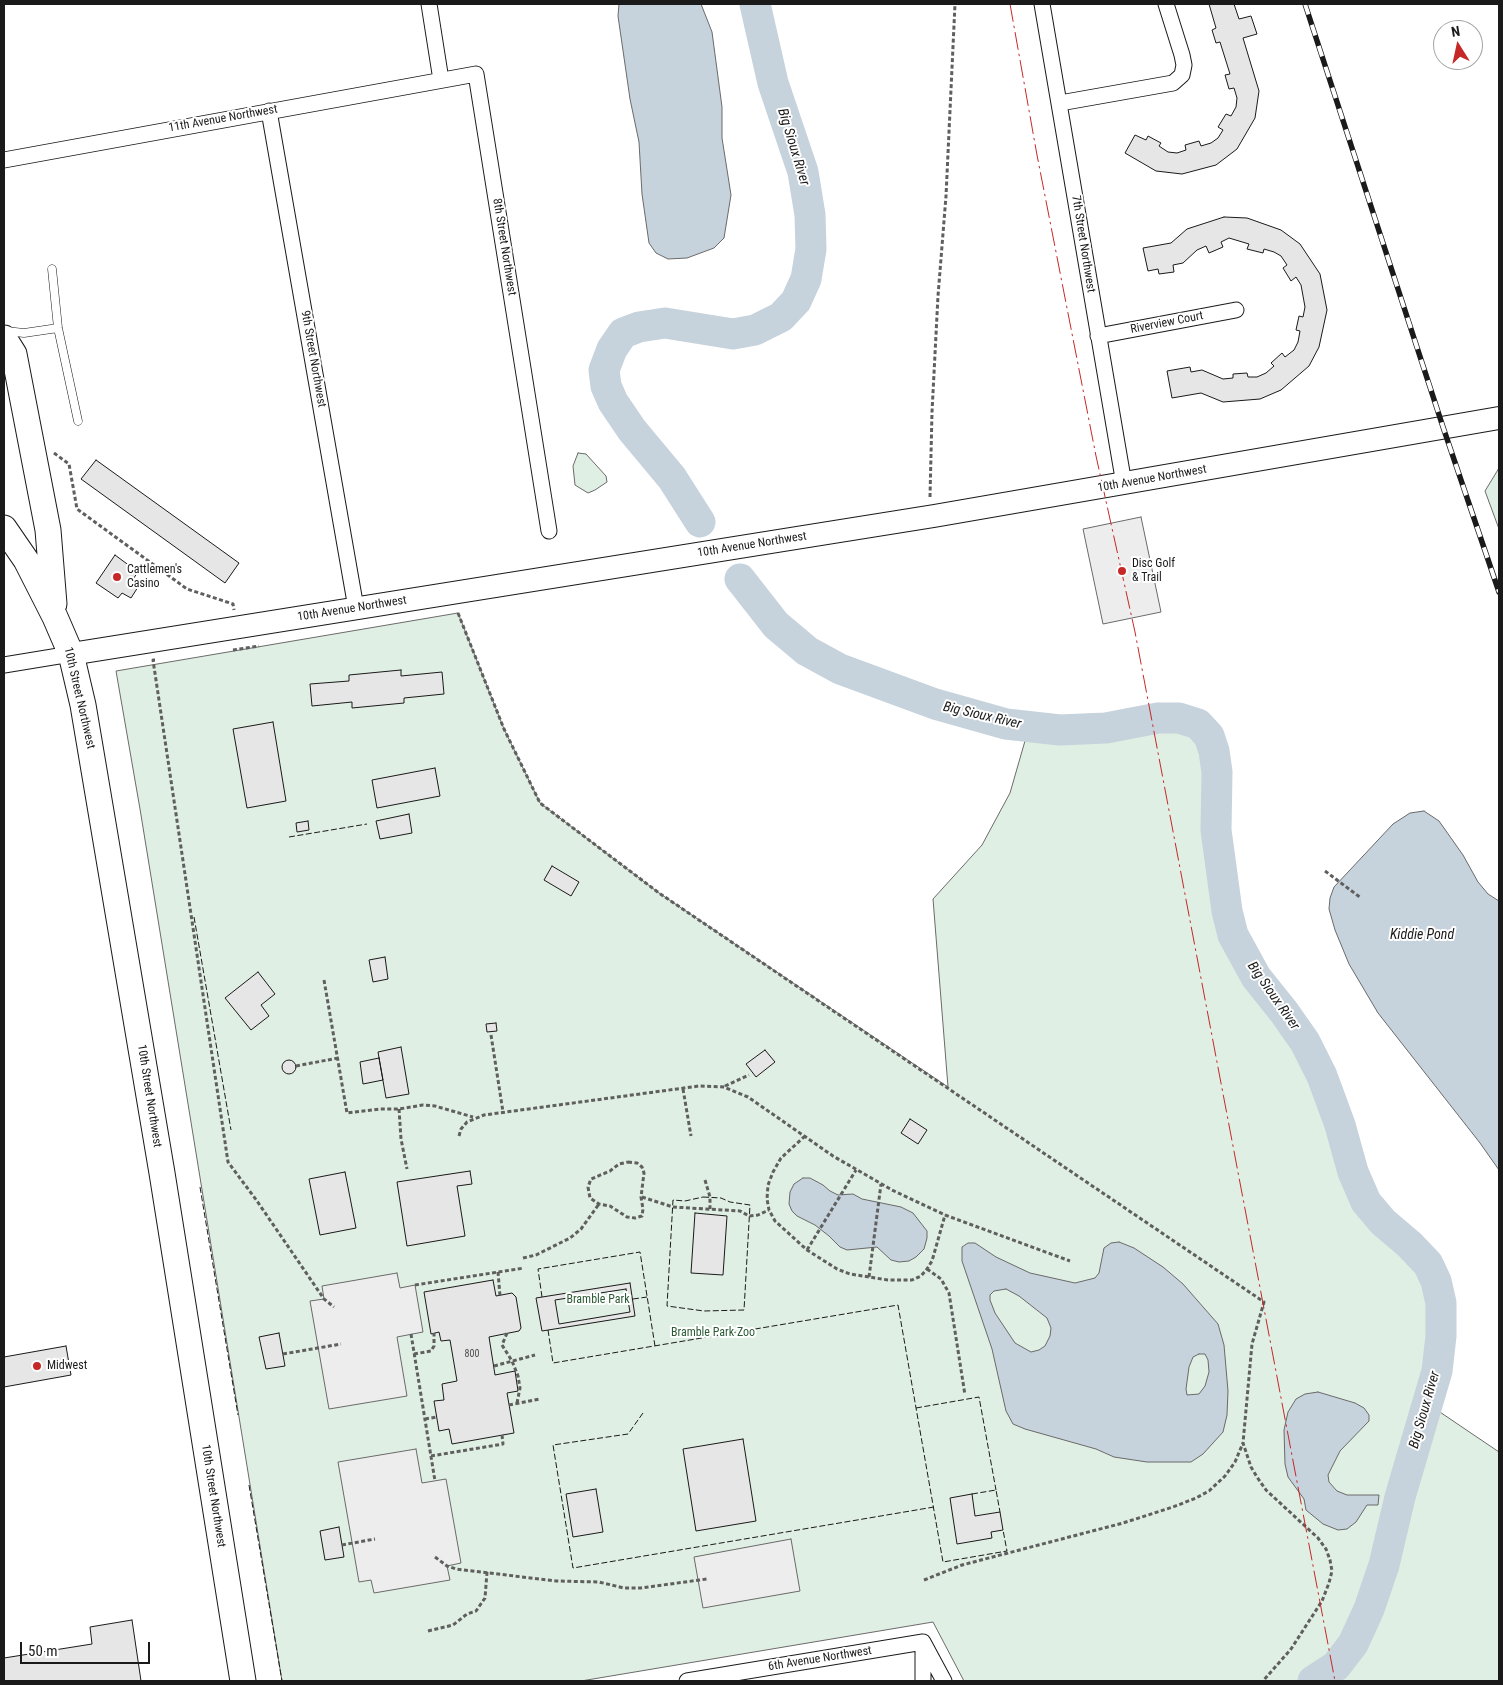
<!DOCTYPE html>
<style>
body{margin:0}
#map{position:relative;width:1503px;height:1685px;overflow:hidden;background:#fff;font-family:"Roboto Condensed",sans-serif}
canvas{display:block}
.frame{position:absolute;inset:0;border:5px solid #1a1a1a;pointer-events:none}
.north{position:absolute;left:1433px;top:20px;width:50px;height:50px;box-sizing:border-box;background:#fff;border:1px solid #a3a3a3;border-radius:50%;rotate:350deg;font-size:14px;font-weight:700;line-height:20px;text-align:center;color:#1a1a1a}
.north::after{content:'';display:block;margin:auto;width:18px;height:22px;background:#c62828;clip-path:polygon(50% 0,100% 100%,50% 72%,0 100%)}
.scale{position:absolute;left:20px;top:1642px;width:130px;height:22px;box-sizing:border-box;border:2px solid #1a1a1a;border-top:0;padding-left:6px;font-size:15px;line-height:18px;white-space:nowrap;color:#1a1a1a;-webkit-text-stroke:4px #fff;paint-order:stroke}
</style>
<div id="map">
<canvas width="1503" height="1685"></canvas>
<div class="frame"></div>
<div class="north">N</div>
<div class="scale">50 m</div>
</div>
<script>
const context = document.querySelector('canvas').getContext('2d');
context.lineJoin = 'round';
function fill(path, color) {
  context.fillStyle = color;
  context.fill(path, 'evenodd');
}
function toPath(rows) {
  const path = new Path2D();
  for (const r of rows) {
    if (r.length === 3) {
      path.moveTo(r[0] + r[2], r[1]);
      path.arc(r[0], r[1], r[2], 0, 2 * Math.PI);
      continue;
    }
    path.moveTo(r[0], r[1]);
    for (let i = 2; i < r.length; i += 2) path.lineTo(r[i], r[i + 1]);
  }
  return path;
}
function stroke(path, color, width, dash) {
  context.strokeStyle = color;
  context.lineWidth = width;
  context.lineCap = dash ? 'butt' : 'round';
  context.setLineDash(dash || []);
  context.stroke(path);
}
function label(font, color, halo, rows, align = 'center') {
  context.font = font + ' "Roboto Condensed",sans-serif';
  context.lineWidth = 4;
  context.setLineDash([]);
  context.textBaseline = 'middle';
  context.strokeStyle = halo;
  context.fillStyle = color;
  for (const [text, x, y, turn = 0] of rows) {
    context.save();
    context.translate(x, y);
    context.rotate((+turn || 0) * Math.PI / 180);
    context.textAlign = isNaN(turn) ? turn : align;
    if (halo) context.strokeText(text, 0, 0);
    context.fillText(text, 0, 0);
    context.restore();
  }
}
const green = toPath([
 [578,453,586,454,606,476,607,482,595,490,588,493,575,485,573,466,578,453],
 [1499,468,1499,529,1485,491,1499,468],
 [458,613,504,729,540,803,659,893,948,1087,933,899,982,845,1010,793,1029,727,1060,730,1106,728,1158,718,1179,718,1198,724,1209,736,1214,751,1217,772,1216,830,1227,911,1233,935,1256,977,1284,1012,1305,1042,1322,1076,1340,1125,1353,1172,1366,1202,1383,1222,1410,1245,1428,1264,1436,1281,1441,1303,1441,1336,1437,1371,1428,1404,1499,1452,1499,1681,964,1681,933,1622,581,1681,282,1681,140,809,116,671,458,613]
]);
const parking = toPath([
 [1141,517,1161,612,1103,624,1083,529,1141,517],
 [397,1273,400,1288,415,1285,423,1332,397,1337,407,1396,329,1409,310,1301,324,1299,322,1286,397,1273],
 [416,1449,422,1483,446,1479,461,1563,447,1566,450,1580,374,1593,371,1580,359,1582,338,1462,416,1449],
 [791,1539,800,1591,703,1608,694,1557,791,1539]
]);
const water = toPath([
 [619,4,701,4,712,32,722,107,722,138,731,195,724,238,714,248,687,258,668,259,656,253,649,243,642,194,639,142,630,99,618,16,619,4],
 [1424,811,1439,821,1463,855,1478,882,1488,894,1499,901,1499,1170,1480,1143,1378,1013,1349,964,1335,930,1329,909,1330,898,1334,887,1393,824,1410,813,1424,811],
 [803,1178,810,1178,823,1185,830,1191,838,1195,853,1194,862,1199,901,1207,913,1213,927,1231,927,1238,924,1249,916,1257,909,1261,899,1262,891,1260,877,1247,847,1250,840,1247,829,1236,815,1225,797,1216,792,1211,789,1204,790,1192,794,1184,803,1178],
 [1119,1242,1134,1248,1163,1267,1183,1284,1218,1324,1224,1345,1228,1391,1227,1415,1223,1432,1203,1454,1191,1462,1147,1462,1114,1457,1096,1449,1025,1429,1013,1424,1006,1411,992,1349,962,1261,962,1247,968,1243,975,1243,996,1257,1030,1273,1075,1283,1095,1278,1099,1273,1104,1248,1111,1243,1119,1242],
 [1006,1289,1019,1296,1047,1318,1051,1328,1050,1336,1045,1346,1039,1350,1031,1352,1015,1343,995,1313,990,1300,990,1295,994,1291,1006,1289],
 [1199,1354,1205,1354,1208,1360,1209,1372,1205,1386,1199,1394,1187,1395,1186,1389,1189,1367,1193,1357,1199,1354],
 [1318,1392,1355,1403,1364,1408,1369,1415,1369,1421,1340,1451,1328,1475,1329,1482,1337,1491,1347,1495,1379,1495,1378,1505,1367,1505,1356,1522,1347,1529,1338,1530,1323,1524,1306,1510,1304,1499,1288,1477,1285,1464,1284,1430,1288,1412,1296,1399,1305,1394,1318,1392]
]);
const river = toPath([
 [700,522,672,478,632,430,613,402,606,386,604,370,612,349,623,333,639,327,665,323,733,334,755,330,781,317,796,301,806,279,811,249,810,215,803,172,773,83,755,4],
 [740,579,776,625,807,651,840,669,935,704,1006,724,1060,730,1106,728,1158,718,1179,718,1198,724,1209,736,1214,751,1217,772,1216,830,1227,911,1233,935,1256,977,1284,1012,1305,1042,1322,1076,1340,1125,1353,1172,1366,1202,1383,1222,1410,1245,1428,1264,1436,1281,1441,1303,1441,1336,1437,1371,1400,1497,1384,1565,1369,1609,1353,1644,1336,1666,1313,1681]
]);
const building = toPath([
 [1209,4,1234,4,1239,19,1251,16,1257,34,1243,38,1259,91,1255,118,1237,149,1216,165,1182,174,1156,171,1125,153,1135,135,1146,140,1148,136,1161,143,1159,146,1168,152,1177,153,1186,150,1185,145,1199,141,1201,146,1211,143,1218,138,1223,130,1218,127,1226,114,1231,116,1236,107,1237,98,1234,88,1229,89,1225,75,1230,74,1220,42,1216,43,1212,30,1216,28,1209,4],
 [1224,217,1247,218,1281,230,1300,244,1320,274,1327,310,1319,347,1309,366,1281,390,1260,399,1223,402,1201,393,1172,398,1167,371,1190,367,1191,372,1202,370,1223,379,1233,378,1233,374,1247,373,1248,377,1257,377,1266,373,1274,366,1271,363,1282,353,1285,357,1294,350,1298,342,1300,331,1296,330,1299,316,1303,317,1305,307,1301,285,1296,277,1291,281,1283,268,1287,265,1281,256,1274,252,1264,249,1263,253,1247,249,1249,244,1229,238,1221,242,1223,247,1209,253,1206,246,1197,250,1183,263,1173,265,1174,272,1159,274,1158,269,1148,271,1143,248,1171,243,1187,229,1224,217],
 [96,460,239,563,225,583,81,479,96,460],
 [115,555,138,572,131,582,138,587,131,598,122,593,118,598,96,583,115,555],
 [401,670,401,676,442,672,444,694,404,698,404,703,352,708,352,702,312,706,310,684,349,681,349,675,401,670],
 [273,722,286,801,247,808,233,729,273,722],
 [435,768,440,796,377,808,372,780,435,768],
 [409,814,412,833,380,839,376,821,409,814],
 [308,821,309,830,297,832,296,823,308,821],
 [552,866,579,882,571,896,544,880,552,866],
 [385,957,388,979,373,982,369,960,385,957],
 [258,972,275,994,261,1005,269,1016,251,1030,225,998,258,972],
 [496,1023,497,1031,487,1032,486,1024,496,1023],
 [401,1047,409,1094,386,1098,378,1052,401,1047],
 [765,1050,775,1062,756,1077,746,1064,765,1050],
 [379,1058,383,1080,363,1084,360,1062,379,1058],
 [289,1067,7],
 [910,1119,927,1130,918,1144,901,1133,910,1119],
 [470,1171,472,1184,457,1186,465,1236,407,1246,397,1182,470,1171],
 [345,1172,356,1228,320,1235,309,1179,345,1172],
 [695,1213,727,1216,723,1275,691,1273,695,1213],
 [493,1280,496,1296,512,1293,516,1297,521,1328,519,1331,489,1337,495,1375,515,1371,518,1391,507,1393,514,1433,452,1444,449,1429,439,1431,434,1401,444,1400,442,1384,457,1381,450,1340,441,1341,439,1332,431,1334,424,1292,493,1280],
 [630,1283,635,1316,542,1331,536,1298,630,1283],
 [626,1289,630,1312,559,1324,555,1300,626,1289],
 [279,1333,285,1366,266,1369,259,1337,279,1333],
 [66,1346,71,1375,4,1387,4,1357,66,1346],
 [743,1439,756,1521,696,1531,683,1449,743,1439],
 [596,1489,603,1532,573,1537,566,1494,596,1489],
 [972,1494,975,1516,1000,1512,1003,1530,991,1532,992,1538,957,1544,950,1498,972,1494],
 [339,1527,344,1557,325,1560,320,1531,339,1527],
 [132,1620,141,1681,4,1681,4,1658,92,1644,90,1627,132,1620]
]);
const path = toPath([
 [54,453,69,464,77,509,187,589,233,604,234,610],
 [930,497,932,412,938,296,946,196,955,4],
 [458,613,504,729,540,803,659,893,1264,1302,1252,1344,1243,1443,1251,1467,1257,1477,1266,1490,1318,1538,1326,1549,1330,1560,1332,1571,1329,1583,1322,1601,1291,1649,1263,1681],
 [233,650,259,646],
 [155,660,153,660,228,1162,257,1201,324,1299,334,1307],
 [1325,871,1361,898],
 [324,980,347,1113,380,1109,399,1109,423,1105,435,1106,473,1117],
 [491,1035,503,1112],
 [296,1066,338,1058],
 [725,1086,749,1075],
 [683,1089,691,1136],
 [399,1109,401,1139,407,1169],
 [459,1136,461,1129,467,1122,484,1115,699,1086,724,1087,748,1097,833,1156,892,1190,945,1215,1070,1261],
 [805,1136,781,1158,773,1172,768,1185,767,1199,769,1210,775,1221,807,1250,837,1269,850,1274,888,1280,912,1280,921,1276,927,1269,932,1261,945,1215],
 [628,1162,637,1163,642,1167,644,1173,641,1197,643,1209,642,1216,635,1218,627,1217,610,1206,599,1204,590,1198,588,1187,591,1179,610,1171,619,1164,628,1162],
 [705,1180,710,1197,710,1209],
 [642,1197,673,1207,740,1211,749,1216,758,1215,769,1210],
 [807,1250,856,1170],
 [523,1258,536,1255,570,1238,581,1229,599,1204],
 [927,1269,941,1279,949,1293,965,1395],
 [498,1272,500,1296],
 [869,1277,881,1184],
 [415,1285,524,1268],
 [507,1333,502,1345,512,1361,518,1376,520,1388,517,1403],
 [411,1334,435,1481],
 [283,1354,341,1344],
 [414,1354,431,1351,434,1346,434,1333],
 [494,1366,535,1355],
 [509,1405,540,1399],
 [425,1419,437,1417],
 [431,1456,503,1444,502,1435],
 [342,1545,375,1539],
 [435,1557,447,1566,456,1569,556,1581,599,1582,624,1588,641,1588,707,1579],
 [924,1580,962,1565,1123,1523,1173,1507,1196,1498,1209,1491,1225,1476,1235,1462,1243,1443],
 [428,1631,453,1625,467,1614,476,1611,485,1598,487,1572]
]);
const lane = toPath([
 [52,269,58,328,78,421],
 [6,331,24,333,58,328]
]);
const street = toPath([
 [429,4,441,80],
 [1042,4,1124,484],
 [1060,103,1173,83,1182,75,1184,65,1182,55,1166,4],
 [269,111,356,608],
 [4,160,476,74,549,531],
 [1098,336,1236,310],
 [4,665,71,654],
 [923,1642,944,1681],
 [687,1681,923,1642],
 [923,1681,923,1645]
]);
const secondary = toPath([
 [71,654,934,516,1499,418]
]);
const primary = toPath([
 [4,338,14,354,48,530,54,604],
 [4,528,26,560,55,617,71,654,83,705,162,1173,243,1681]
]);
const rail = toPath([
 [1305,4,1443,427,1499,592]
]);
const fence = toPath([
 [289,837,367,824],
 [194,917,231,1130],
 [200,1187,238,1415],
 [703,1197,721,1198,730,1202,750,1205,744,1310,704,1311,667,1306,673,1200,685,1201,703,1197],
 [542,1297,538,1269,640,1252,655,1346],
 [633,1299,647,1297],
 [548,1330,553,1363,898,1305,943,1562,1007,1551,1003,1530],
 [916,1408,979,1397,996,1490],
 [643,1413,628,1434,553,1445,573,1568,934,1507],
 [249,1485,282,1681],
 [972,1494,996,1490,1000,1512]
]);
const power = toPath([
 [1010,4,1037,155,1096,456,1135,632,1335,1681]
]);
const markers = [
 [1122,571,5,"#c62828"],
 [117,577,5,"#c62828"],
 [37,1366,5,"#c62828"]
];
const numberNames = [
 ["800",472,1354]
];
const streetNames = [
 ["11th Avenue Northwest",223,119,-10],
 ["7th Street Northwest",1083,244,81],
 ["8th Street Northwest",504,247,81],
 ["Riverview Court",1167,323,-11],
 ["9th Street Northwest",313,359,80],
 ["10th Avenue Northwest",1152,479,-10],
 ["10th Avenue Northwest",752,545,-9],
 ["10th Avenue Northwest",352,609,-9],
 ["10th Street Northwest",79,698,77],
 ["10th Street Northwest",149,1096,81],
 ["10th Street Northwest",213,1496,81],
 ["6th Avenue Northwest",820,1659,-9]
];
const poiNames = [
 ["Disc Golf",1132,564],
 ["& Trail",1132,578],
 ["Cattlemen's",127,570],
 ["Casino",127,584],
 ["Midwest",47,1366]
];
const parkNames = [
 ["Bramble Park",598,1300],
 ["Bramble Park Zoo",713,1333]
];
const waterNames = [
 ["Big Sioux River",793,147,73],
 ["Big Sioux River",982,716,13],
 ["Kiddie Pond",1422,935],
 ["Big Sioux River",1273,996,55],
 ["Big Sioux River",1425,1410,-74]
];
fill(green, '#e0efe3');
stroke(green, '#6a6a6a', 1);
fill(parking, '#ededed');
stroke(parking, '#6a6a6a', 1);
fill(water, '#c6d2dc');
stroke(water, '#6a6a6a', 1);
stroke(river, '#c6d2dc', 31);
fill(building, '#e6e6e6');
stroke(building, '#1a1a1a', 1);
stroke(lane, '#1a1a1a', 9);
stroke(street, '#1a1a1a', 17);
stroke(secondary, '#1a1a1a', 24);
stroke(primary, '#1a1a1a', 27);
stroke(path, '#5f5f5f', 3, [4, 2.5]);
stroke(lane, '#fff', 8);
stroke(street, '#fff', 15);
stroke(secondary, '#fff', 22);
stroke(primary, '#fff', 25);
stroke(rail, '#1a1a1a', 5.5);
stroke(rail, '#fff', 4, [11]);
stroke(fence, '#1a1a1a', 1, [6, 2.5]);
stroke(power, '#c62828', 1, [18, 4, 2.5, 4]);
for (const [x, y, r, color] of markers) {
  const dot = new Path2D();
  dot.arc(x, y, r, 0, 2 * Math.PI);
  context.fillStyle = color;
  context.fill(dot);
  stroke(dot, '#fff', 2);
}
label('10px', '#4d4d4d', null, numberNames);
label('12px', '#1a1a1a', '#fff', streetNames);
label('12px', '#1a1a1a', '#fff', poiNames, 'left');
label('12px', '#2b5a34', '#fff', parkNames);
label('italic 14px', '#1a1a1a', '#fff', waterNames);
</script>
